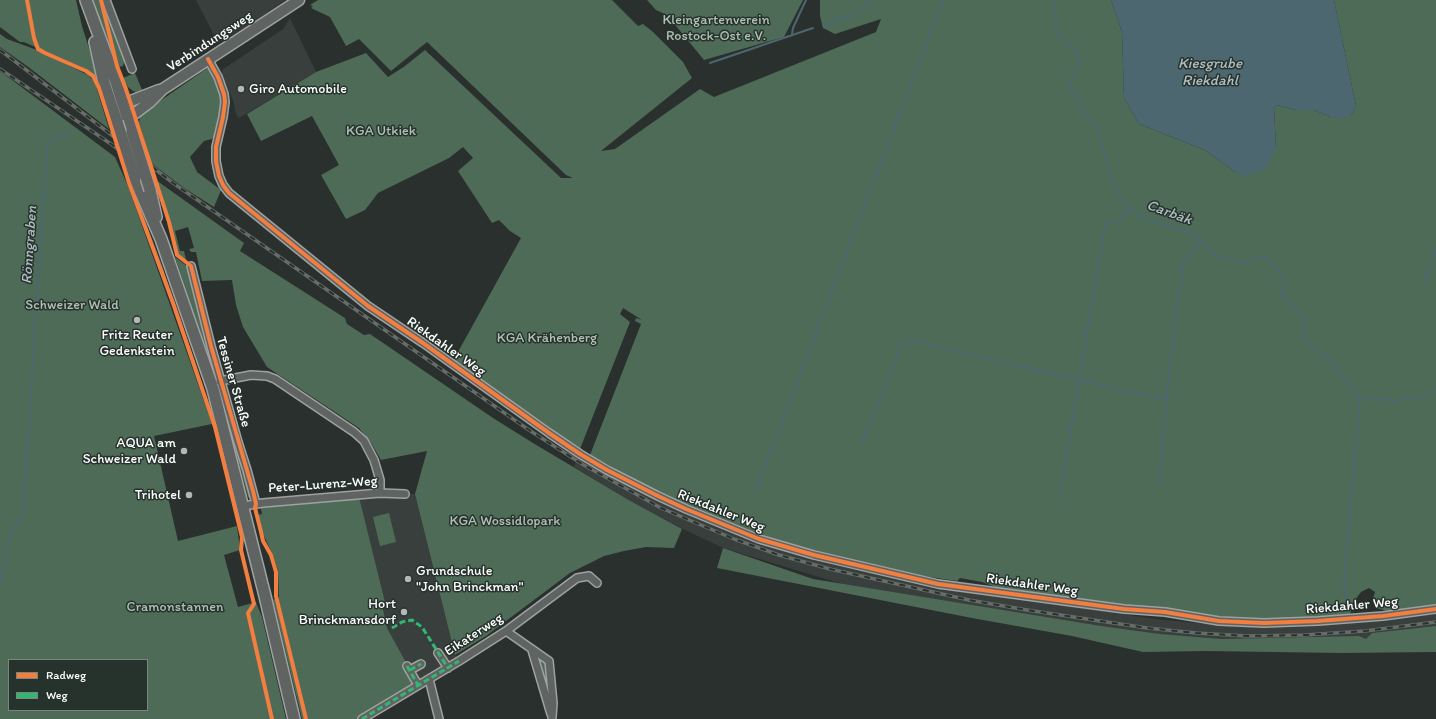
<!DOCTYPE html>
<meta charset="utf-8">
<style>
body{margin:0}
#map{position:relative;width:1436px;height:719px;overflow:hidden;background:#29302d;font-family:Itim,sans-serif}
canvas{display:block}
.legend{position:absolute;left:8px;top:659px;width:140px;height:52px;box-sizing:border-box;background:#26332d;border:1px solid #7d8581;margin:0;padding:5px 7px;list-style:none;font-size:12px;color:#fff}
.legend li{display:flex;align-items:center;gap:8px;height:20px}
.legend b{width:20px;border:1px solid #7d8581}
</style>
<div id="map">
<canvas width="1436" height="719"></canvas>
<ul class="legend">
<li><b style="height:5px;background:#f27e40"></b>Radweg</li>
<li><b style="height:5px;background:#33b770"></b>Weg</li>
</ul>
</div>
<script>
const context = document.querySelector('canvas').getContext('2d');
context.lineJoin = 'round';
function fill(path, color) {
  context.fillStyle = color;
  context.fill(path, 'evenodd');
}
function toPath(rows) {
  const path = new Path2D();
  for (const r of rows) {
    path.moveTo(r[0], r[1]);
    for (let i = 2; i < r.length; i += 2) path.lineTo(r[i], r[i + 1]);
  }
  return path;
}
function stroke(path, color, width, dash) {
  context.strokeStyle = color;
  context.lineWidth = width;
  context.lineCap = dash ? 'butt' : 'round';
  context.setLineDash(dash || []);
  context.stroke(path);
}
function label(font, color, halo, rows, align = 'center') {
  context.font = font + ' Itim,sans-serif';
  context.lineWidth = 3;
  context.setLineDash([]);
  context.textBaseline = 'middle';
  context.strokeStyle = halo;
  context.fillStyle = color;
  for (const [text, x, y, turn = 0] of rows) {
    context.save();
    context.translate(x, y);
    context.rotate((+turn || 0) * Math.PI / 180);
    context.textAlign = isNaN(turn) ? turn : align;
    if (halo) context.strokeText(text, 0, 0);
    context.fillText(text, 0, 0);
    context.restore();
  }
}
const built = toPath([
 [196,0,285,0,258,19,218,43],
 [290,18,316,72,239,118,236,114,233,100,222,75,222,70,283,29],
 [578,456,634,489,691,516,790,553,833,565,976,592,1155,619,1217,625,1251,627,1312,626,1436,614,1436,628,1364,642,1183,641,849,586,723,548,681,528,627,499,574,467],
 [380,493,415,494,455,655,459,661,418,684,387,628,382,603,385,602,358,495]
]);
const green = toPath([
 [0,0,76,0,82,26,101,86,100,86,96,77,89,71,24,42,20,42,0,27],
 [92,0,100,0,117,73,96,14],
 [102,0,125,60,123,66,119,67],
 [318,0,612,0,638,26,643,24,653,32,683,62,692,78,601,151,615,149,700,89,714,97,876,32,881,19,835,34,823,28,820,16,820,0,1111,0,1122,32,1124,98,1139,124,1205,150,1235,172,1276,148,1274,108,1277,105,1296,110,1314,110,1330,117,1351,115,1356,106,1334,0,1436,0,1436,606,1391,612,1376,608,1372,601,1375,592,1369,588,1361,592,1352,604,1350,615,1322,618,1241,618,1202,615,1020,592,998,588,982,582,960,578,957,581,916,575,825,554,770,538,668,497,590,455,641,324,635,321,636,318,642,320,623,308,620,314,630,322,580,449,453,361,521,238,510,231,499,220,492,223,458,171,473,158,463,147,449,158,378,193,365,210,346,219,321,175,339,165,312,116,261,141,247,114,316,72,366,53,388,77,405,66,425,50,561,178,573,178,566,175,427,42,391,71,359,39,346,46,330,17,311,8,313,6,310,5],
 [647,0,803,0,784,37,704,60,667,15,656,10],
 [0,34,7,39,37,50,88,75,92,79,96,86,109,129,27,66,0,47],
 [209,67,216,82,222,100,222,110,216,135,212,139,204,141,190,157,197,172,221,190,214,207,184,188,151,163,139,122,140,116,147,110],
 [0,71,115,157,128,186,212,424,154,436,178,541,237,526,240,550,224,555,238,607,256,602,257,605,262,617,286,719,0,719],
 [9,660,147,660,147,710,9,710],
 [135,73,142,90,136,92,133,91,128,87,123,78],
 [156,180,244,243,240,251,345,318,347,324,364,335,370,334,493,418,533,443,627,499,682,529,674,548,646,547,624,551,604,556,570,573,486,636,455,655,415,494,427,451,381,460,371,443,359,428,267,367,243,327,236,305,232,280,202,281,196,252,191,252,189,249,194,248,188,227,175,231,180,251,184,251,186,260,178,255,170,221],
 [133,192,134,192,160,260,198,371,207,401,165,278],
 [175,257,188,267,252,499,248,497,216,379],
 [359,497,385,602,382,604,387,628,418,684,358,719,307,719,279,601,278,571,273,555,262,532,257,515,262,514,260,504],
 [389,513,396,542,380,546,373,517],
 [723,548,813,579,1101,626,1160,634,1221,639,1359,636,1366,639,1372,633,1436,626,1436,652,1340,653,1205,651,1143,652,1072,636,972,618,717,568],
 [275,599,305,719,302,719,273,600],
 [537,657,548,665,549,702]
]);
const water = toPath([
 [1111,0,1334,0,1356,106,1351,115,1342,119,1330,117,1314,110,1296,110,1277,105,1274,108,1276,148,1265,169,1245,176,1235,172,1205,150,1139,124,1124,98,1122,32]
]);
const stream = toPath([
 [1052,0,1055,8,1056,29,1059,34,1077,51,1080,60,1069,85,1070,90,1097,128,1113,183,1127,207,1143,218,1194,234,1216,257,1233,259,1243,263,1264,256,1286,280,1282,296,1303,317,1304,340,1330,360,1356,395,1360,397,1398,401,1406,398,1419,398,1427,395,1436,390],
 [823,25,850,16,859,11,872,0],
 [792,34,793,28,806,0],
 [710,63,813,28],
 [1424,284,1436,248],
 [32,373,47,143,70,133],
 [862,443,902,344,910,340,1166,400,1183,263,1201,241],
 [1160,483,1166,400],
 [756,490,943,0],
 [1059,498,1105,225,1108,222,1122,219,1127,207],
 [0,583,11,534,23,513,32,380],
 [1346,599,1344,581,1360,397]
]);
const minor = toPath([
 [106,0,132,69],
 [208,59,218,77,224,94,225,102,223,117,216,147,216,161,219,176,223,185,229,193,368,306,423,343,549,433,580,454,607,470,658,496,686,509,759,539,814,555,938,584,1124,609,1165,612,1219,621,1264,623,1318,621,1383,616,1436,609],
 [191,266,211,346,238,442,247,470,256,504],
 [220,381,251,375,267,376,275,379,354,432,364,441,374,460,380,480,380,493],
 [243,506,263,503,380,493,405,494],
 [506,631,549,661,553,703,552,717],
 [532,650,551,714],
 [438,653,448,668],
 [407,666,418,685],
 [410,670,421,664],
 [429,679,439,719],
 [362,719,459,661,506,631,577,578,589,576,597,583]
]);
const secondary = toPath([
 [123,104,159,90],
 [127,116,134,114,150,102,163,89,299,0]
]);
const primary = toPath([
 [86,0,116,82,132,132],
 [95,42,104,83,117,122],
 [135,179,161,239,213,389,265,596,294,719],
 [150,190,156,217]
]);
const rail = toPath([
 [0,50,109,133,173,183,529,430,582,464,634,493,661,508,734,539,779,555,830,569,969,600,1027,610,1147,628,1196,633,1247,636,1305,635,1365,631,1436,622],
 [0,69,111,144,147,170]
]);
const primaryBridge = toPath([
 [117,122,135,179],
 [132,132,150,190]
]);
const quiet = toPath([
 [392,628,402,622,412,620,422,627,448,668],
 [407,666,418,685],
 [410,670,421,664],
 [362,719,459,661]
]);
const cycleway = toPath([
 [27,0,34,38,38,49,45,53,86,71,93,76,99,88,129,183,173,303,215,427,242,537,241,550,254,604,248,613,272,719],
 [101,0,117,66,126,89,169,222,177,255,191,266,211,346,253,491,256,504,255,508,261,532,263,541,271,555,276,572,276,596,306,719],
 [208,59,218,77,224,94,225,102,223,117,216,147,216,161,219,176,223,185,229,193,368,306,423,343,549,433,580,454,607,470,658,496,686,509,759,539,814,555,938,584,1124,609,1165,612,1219,621,1264,623,1318,621,1383,616,1436,609]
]);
const markers = [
 [241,89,4,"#b4b7b6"],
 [137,320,4,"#b4b7b6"],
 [184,451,4,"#b4b7b6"],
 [189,495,4,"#b4b7b6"],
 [408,579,4,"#b4b7b6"],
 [404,612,4,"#b4b7b6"]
];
const parkNames = [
 ["Kleingartenverein",716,20],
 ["Rostock-Ost e.V.",716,36],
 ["KGA Utkiek",381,131],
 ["Schweizer Wald",72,305],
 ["KGA Krähenberg",547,338],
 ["KGA Wossidlopark",505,521],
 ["Cramonstannen",175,607]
];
const streetNames = [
 ["Verbindungsweg",210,42,-33],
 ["Riekdahler Weg",446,347,35],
 ["Tessiner Straße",233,382,74],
 ["Peter-Lurenz-Weg",323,485,-4],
 ["Riekdahler Weg",721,511,22],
 ["Riekdahler Weg",1032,585,8],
 ["Riekdahler Weg",1352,606,-5],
 ["Eikaterweg",474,635,-33]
];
const poiNames = [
 ["Giro Automobile",249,89,"left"],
 ["Fritz Reuter",137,335,"center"],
 ["Gedenkstein",137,351,"center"],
 ["AQUA am",176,443],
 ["Schweizer Wald",176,459],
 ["Trihotel",181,495],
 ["Grundschule",416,571,"left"],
 ["\"John Brinckman\"",416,587,"left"],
 ["Hort",396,604],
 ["Brinckmansdorf",396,620]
];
const waterNames = [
 ["Kiesgrube",1210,64],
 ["Riekdahl",1210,81],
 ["Carbäk",1169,213,20],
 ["Rönngraben",30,245,-86]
];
fill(built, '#383f3d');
fill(green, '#4e6b57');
fill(water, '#4c676f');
stroke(stream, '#4c676f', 2);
stroke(minor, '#9fa2a0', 10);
stroke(secondary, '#9fa2a0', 13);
stroke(primary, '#9fa2a0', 14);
stroke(minor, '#5f6362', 7);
stroke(secondary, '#5f6362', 10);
stroke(primary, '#5f6362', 11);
stroke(rail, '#686c69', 3.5);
stroke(rail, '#26332d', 2, [6]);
stroke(primaryBridge, '#9fa2a0', 14, []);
stroke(primaryBridge, '#5f6362', 11);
stroke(quiet, '#33b770', 3, [6, 3]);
stroke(cycleway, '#f27e40', 4);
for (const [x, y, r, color] of markers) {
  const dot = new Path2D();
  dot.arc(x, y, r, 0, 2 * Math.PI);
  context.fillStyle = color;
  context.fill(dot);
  stroke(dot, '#26332d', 1.5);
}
label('14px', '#b2c0b6', '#26332d', parkNames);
label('14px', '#fff', '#26332d', streetNames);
label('14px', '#fff', '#26332d', poiNames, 'right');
label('italic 15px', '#b0bdc1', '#26332d', waterNames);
</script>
